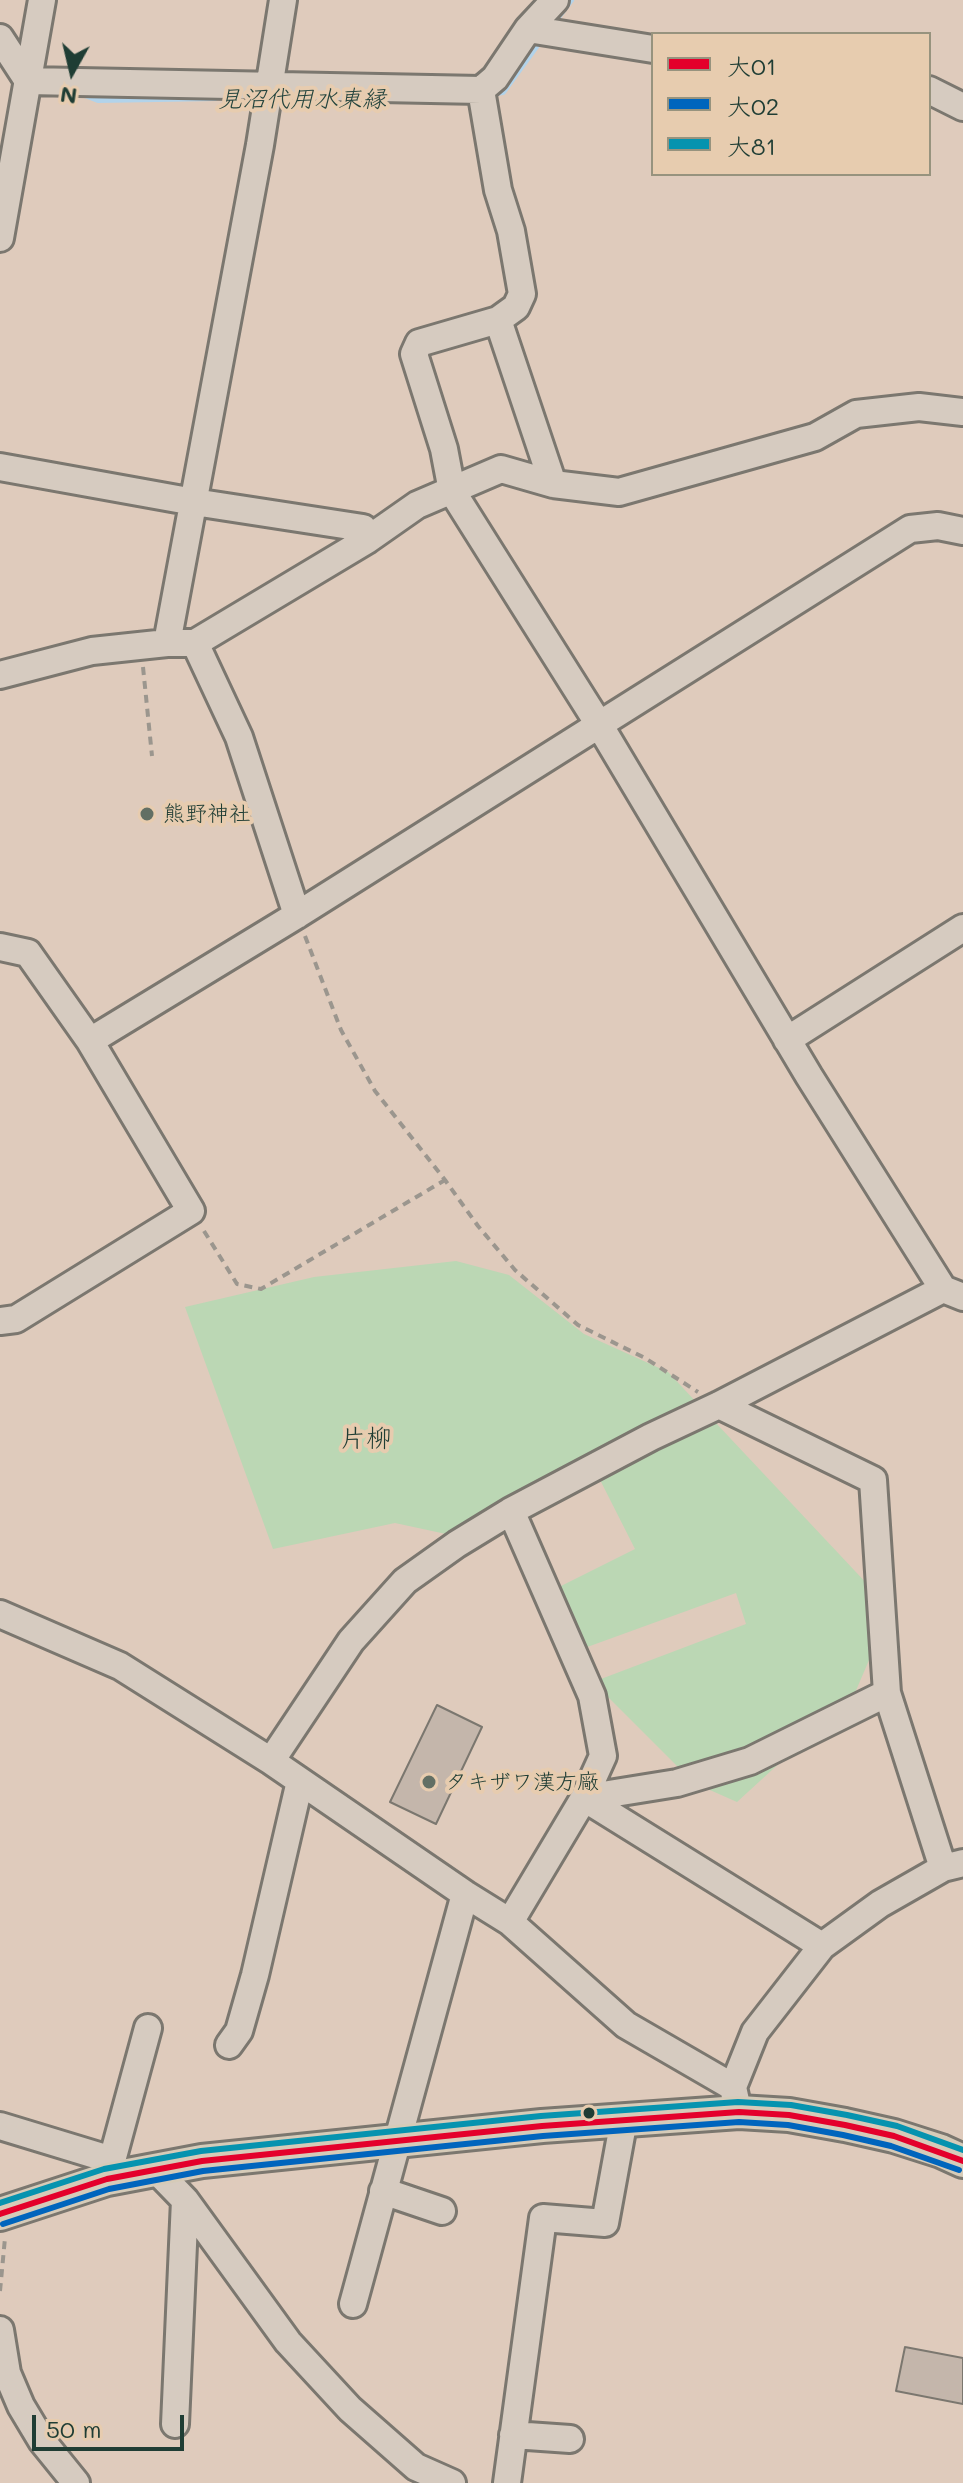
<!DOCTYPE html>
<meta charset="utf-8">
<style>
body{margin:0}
#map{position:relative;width:963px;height:2483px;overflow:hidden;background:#dfcbbc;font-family:Mali,"Klee One",sans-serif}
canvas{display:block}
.legend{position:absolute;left:651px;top:32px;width:280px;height:144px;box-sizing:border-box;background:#e7ccaf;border:2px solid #97937e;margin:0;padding:10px 14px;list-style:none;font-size:24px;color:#1f3d34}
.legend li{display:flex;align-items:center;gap:16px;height:40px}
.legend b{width:40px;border:2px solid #97937e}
.north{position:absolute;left:32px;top:32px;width:80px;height:80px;-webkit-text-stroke:6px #e7ccaf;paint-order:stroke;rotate:188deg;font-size:22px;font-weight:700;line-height:32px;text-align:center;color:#1f3d34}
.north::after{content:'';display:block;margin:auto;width:28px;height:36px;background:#1f3d34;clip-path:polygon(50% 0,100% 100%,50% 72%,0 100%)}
.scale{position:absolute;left:32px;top:2415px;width:152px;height:36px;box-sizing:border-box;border:4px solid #1f3d34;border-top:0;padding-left:10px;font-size:24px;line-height:28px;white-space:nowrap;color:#1f3d34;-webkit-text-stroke:6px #e7ccaf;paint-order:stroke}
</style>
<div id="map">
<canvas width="963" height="2483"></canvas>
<ul class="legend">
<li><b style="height:10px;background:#e4002b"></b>大01</li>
<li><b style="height:10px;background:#0065bd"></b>大02</li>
<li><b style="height:10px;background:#0693af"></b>大81</li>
</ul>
<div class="north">N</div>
<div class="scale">50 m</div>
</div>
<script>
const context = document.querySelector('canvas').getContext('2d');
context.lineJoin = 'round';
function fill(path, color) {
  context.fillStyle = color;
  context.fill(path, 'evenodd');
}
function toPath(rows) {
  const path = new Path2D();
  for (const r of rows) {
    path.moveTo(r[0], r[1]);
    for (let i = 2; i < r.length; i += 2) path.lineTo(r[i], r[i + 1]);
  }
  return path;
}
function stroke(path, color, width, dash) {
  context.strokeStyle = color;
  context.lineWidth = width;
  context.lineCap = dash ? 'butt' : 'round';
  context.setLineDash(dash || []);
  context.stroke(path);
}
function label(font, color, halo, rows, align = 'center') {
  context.font = font + ' Mali,"Klee One",sans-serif';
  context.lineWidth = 8;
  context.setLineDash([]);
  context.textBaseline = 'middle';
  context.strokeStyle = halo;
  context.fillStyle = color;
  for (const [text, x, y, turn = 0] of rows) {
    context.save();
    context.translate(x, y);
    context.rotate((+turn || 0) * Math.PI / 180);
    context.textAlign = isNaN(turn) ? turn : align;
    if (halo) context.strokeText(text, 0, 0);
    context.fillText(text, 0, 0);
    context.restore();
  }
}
const green = toPath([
 [456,1261,509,1275,584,1334,668,1372,886,1604,876,1644,854,1695,737,1802,694,1783,593,1682,746,1624,736,1593,579,1650,553,1590,635,1549,592,1464,457,1540,446,1534,395,1523,273,1549,185,1307,314,1277]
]);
const stream = toPath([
 [552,25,571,0],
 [80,93,98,100,215,98],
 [490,94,503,92,543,37]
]);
const building = toPath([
 [437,1705,482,1727,436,1824,390,1802,437,1705],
 [905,2347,963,2358,963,2404,896,2391,905,2347]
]);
const path = toPath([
 [143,667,152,756],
 [305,936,341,1030,375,1091,445,1180,478,1226,515,1270,578,1325,645,1358,698,1392],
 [204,1231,237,1284,261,1289,445,1180],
 [0,2291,5,2238]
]);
const minor = toPath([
 [528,29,653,49],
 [0,38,28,81,481,90,495,78,528,29,555,0],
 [481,90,498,190,511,231,522,294,516,307,498,320,419,343,414,354,444,449,452,491,600,726,809,1076,943,1289,963,1297],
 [929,90,963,107],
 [0,238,42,0],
 [498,320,553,484],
 [0,467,194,502,363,528,367,540],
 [167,643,260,145,283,0],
 [195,643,239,737,297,915],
 [0,675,92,651,167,643,195,643,367,540,417,505,501,469,553,484,619,492,815,437,856,414,919,407,963,412],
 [0,947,28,953,90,1041,191,1211,16,1319,0,1321],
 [787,1040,963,928],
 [90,1041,297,915,910,529,938,526,963,531],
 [719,1405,873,1480,887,1693,943,1868],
 [511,1511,592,1696,603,1756,584,1798,822,1946],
 [0,1614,120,1666,271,1761,465,1894,510,1922,626,2025,733,2087],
 [271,1761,351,1641,405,1581,457,1544,511,1511,651,1437,719,1405,943,1289],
 [510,1922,584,1798,677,1783,750,1761,887,1693],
 [229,2045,239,2031,255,1975,300,1781],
 [736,2101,733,2087,755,2032,822,1946,880,1904,943,1868,963,1863],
 [0,2126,112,2160],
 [155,2169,185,2200,288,2342,350,2409,416,2467,452,2483],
 [107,2179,148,2028],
 [383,2191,442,2211],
 [353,2304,465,1894],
 [0,2330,7,2373,21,2406,42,2441,76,2483],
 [175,2424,185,2200],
 [513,2435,570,2439],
 [507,2483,543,2218,605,2223,624,2119]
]);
const major = toPath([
 [0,2214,107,2179,202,2161,542,2126,739,2112,789,2115,845,2125,894,2136,941,2151,963,2161]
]);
const bus1 = toPath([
 [0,2214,107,2179,202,2161,542,2126,739,2112,789,2115,845,2125,894,2136,963,2161]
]);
const bus2 = toPath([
 [3,2224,109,2189,203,2171,543,2136,739,2122,788,2125,843,2135,891,2146,959,2170]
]);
const bus3 = toPath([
 [0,2203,104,2169,201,2151,541,2116,738,2102,791,2105,847,2115,897,2126,963,2150]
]);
const markers = [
 [147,814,8,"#626f64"],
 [429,1782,8,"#626f64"],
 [589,2113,7,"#1f3d34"]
];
const poiNames = [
 ["熊野神社",163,814],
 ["タキザワ漢方廠",445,1782]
];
const waterNames = [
 ["見沼代用水東縁",302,100]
];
const quarterNames = [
 ["片柳",366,1439]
];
fill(green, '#bbd7b4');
stroke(stream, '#b2d3ea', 6);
fill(building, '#c4b6ab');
stroke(building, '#7b776f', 2);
stroke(minor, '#7b776f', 32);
stroke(major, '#7b776f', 38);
stroke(path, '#9b968e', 4, [8, 6]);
stroke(minor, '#d6cbc0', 26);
stroke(major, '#d6cbb8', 32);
stroke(bus1, '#e4002b', 6);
stroke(bus2, '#0065bd', 6);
stroke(bus3, '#0693af', 6);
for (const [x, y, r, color] of markers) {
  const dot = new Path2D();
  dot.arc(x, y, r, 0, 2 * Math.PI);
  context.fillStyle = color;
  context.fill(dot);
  stroke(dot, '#e7ccaf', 3);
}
label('22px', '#1f3d34', '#e7ccaf', poiNames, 'left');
label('italic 24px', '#25453e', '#e7ccaf', waterNames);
label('26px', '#1f3d34', '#e7ccaf', quarterNames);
</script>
